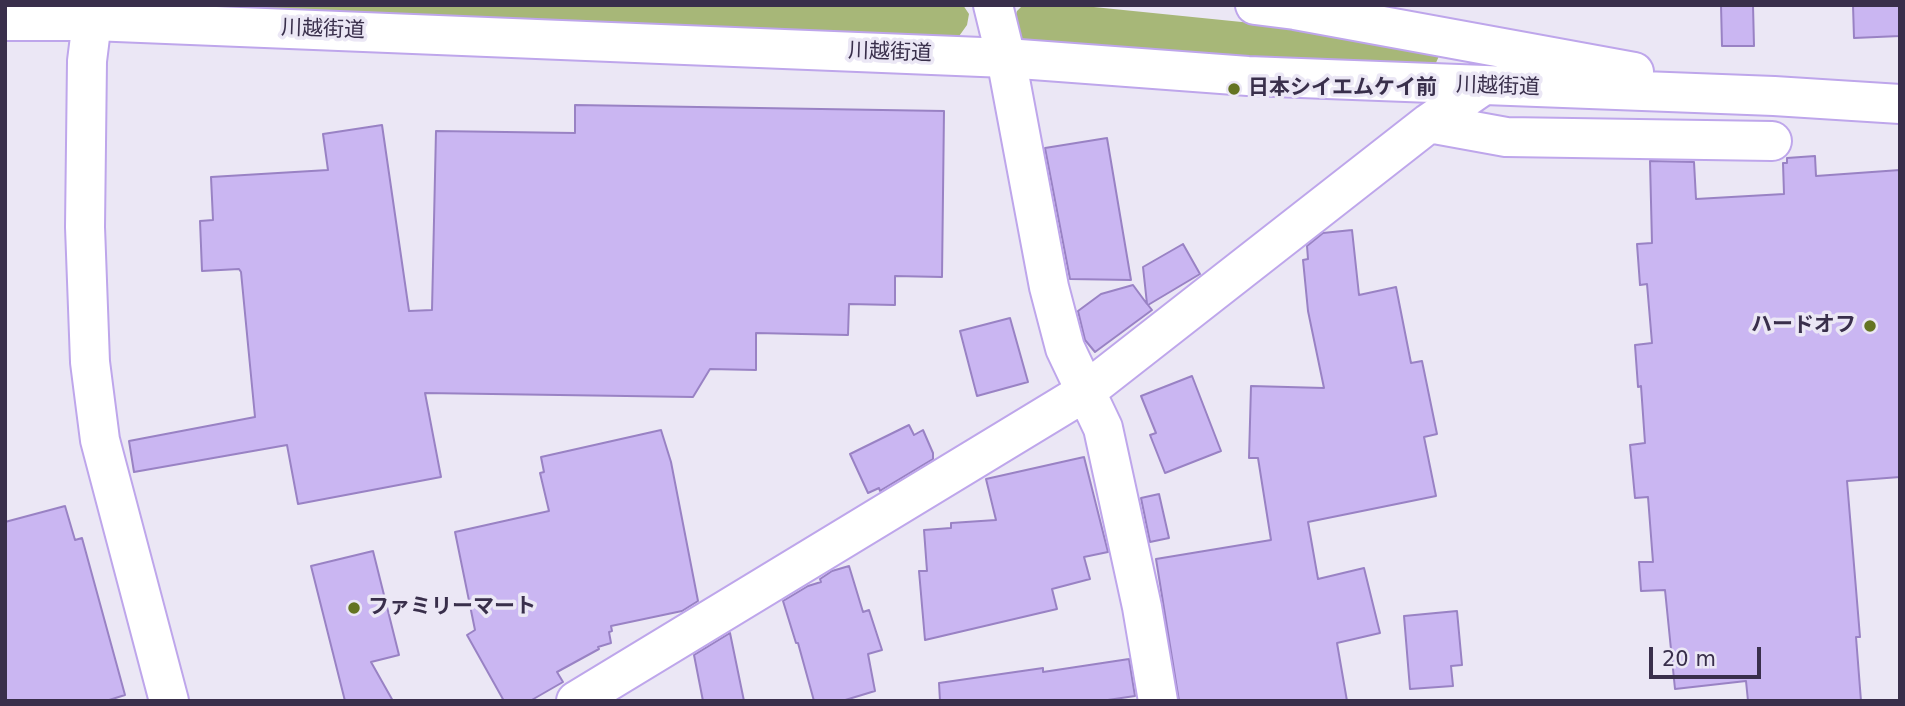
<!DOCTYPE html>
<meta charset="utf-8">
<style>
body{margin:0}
#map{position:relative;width:1905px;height:706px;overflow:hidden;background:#ebe7f5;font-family:"DejaVu Sans",sans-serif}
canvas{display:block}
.frame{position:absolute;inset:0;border:7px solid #392f4b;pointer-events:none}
.scale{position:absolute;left:1649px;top:647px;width:112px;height:32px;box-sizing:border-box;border:4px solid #392f4b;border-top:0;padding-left:9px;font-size:21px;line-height:24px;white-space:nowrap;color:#392f4b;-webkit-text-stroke:5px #ebe7f5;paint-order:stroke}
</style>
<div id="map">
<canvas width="1905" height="706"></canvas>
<div class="frame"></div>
<div class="scale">20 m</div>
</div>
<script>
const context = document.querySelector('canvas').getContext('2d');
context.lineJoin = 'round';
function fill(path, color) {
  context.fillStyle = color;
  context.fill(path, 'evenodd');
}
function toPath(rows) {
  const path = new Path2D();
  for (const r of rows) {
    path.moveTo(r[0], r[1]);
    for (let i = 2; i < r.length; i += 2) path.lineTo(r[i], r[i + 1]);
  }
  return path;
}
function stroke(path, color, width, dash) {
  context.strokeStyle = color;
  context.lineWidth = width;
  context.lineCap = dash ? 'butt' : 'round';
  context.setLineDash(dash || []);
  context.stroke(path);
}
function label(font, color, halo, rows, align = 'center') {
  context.font = font + ' "DejaVu Sans","Noto Sans JP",sans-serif';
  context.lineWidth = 7;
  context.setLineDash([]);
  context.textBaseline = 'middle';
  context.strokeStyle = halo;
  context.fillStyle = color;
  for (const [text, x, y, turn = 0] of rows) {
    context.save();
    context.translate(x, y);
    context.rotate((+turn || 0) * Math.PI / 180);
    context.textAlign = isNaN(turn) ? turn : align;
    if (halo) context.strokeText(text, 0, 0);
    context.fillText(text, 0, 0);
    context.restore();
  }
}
const forest = toPath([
 [161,5,963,5,969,14,967,25,957,39],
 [1023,5,1074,5,1291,27,1433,51,1439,56,1435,65,1430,67,1022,44,1014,21,1017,11]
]);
const building = toPath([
 [1721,5,1753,5,1754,46,1722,46,1721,5],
 [1853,5,1900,5,1900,36,1854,38,1853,5],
 [575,105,944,111,942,277,895,276,895,305,849,304,848,335,756,333,756,370,710,369,693,397,425,393,441,477,298,504,287,445,134,472,129,441,255,417,241,272,239,269,202,271,200,221,213,220,211,177,328,170,323,134,382,125,409,311,432,310,436,131,575,133,575,105],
 [1107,138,1131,280,1070,279,1045,148,1107,138],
 [1815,156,1816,176,1900,170,1900,477,1847,481,1860,637,1856,637,1861,701,1748,701,1746,681,1675,689,1665,590,1641,591,1639,562,1653,562,1648,497,1635,498,1630,445,1645,443,1641,386,1638,387,1635,345,1652,343,1647,284,1640,285,1637,244,1652,243,1650,161,1694,162,1696,199,1784,194,1783,163,1787,163,1787,158,1815,156],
 [1352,230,1359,295,1396,287,1411,363,1422,361,1437,434,1424,437,1436,496,1308,522,1318,579,1364,568,1380,633,1337,643,1347,701,1179,701,1156,559,1271,540,1258,458,1249,458,1251,386,1324,388,1308,311,1303,260,1308,259,1307,246,1323,233,1352,230],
 [1183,244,1200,274,1148,305,1152,310,1095,352,1085,340,1078,311,1101,294,1133,285,1147,304,1143,267,1183,244],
 [1010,318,1028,382,977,396,960,331,1010,318],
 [1192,376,1221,451,1165,473,1150,435,1156,433,1141,396,1192,376],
 [909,425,914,435,923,430,933,453,933,459,883,489,880,491,879,488,868,493,850,454,909,425],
 [661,430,671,462,698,601,682,611,611,626,612,631,609,632,611,643,598,647,599,649,557,672,563,682,530,701,504,701,467,635,475,630,455,532,549,511,540,473,544,472,541,457,661,430],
 [1084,457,1108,552,1084,557,1090,579,1052,589,1057,609,925,640,919,571,927,571,924,530,951,528,951,523,996,520,986,479,1084,457],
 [1159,494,1169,538,1150,542,1141,498,1159,494],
 [65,506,75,540,82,538,125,695,106,701,5,701,5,522,65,506],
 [373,551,399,655,371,662,393,701,345,701,311,566,373,551],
 [849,566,863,612,869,610,882,650,868,654,875,691,842,701,814,701,798,643,796,643,783,601,808,586,821,582,820,579,832,571,849,566],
 [1457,611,1462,665,1451,666,1453,686,1410,689,1404,616,1457,611],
 [730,633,744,701,703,701,694,655,730,633],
 [1129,659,1135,696,1101,701,940,701,939,683,1043,668,1043,672,1129,659]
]);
const minor = toPath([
 [993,5,1006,58,1049,287,1065,348,1103,428,1142,607,1158,701],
 [92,21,87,61,85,227,90,362,100,440,169,701],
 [1429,123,1506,137,1772,141],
 [576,701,1085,392,1429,123,1481,87]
]);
const trunk = toPath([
 [1255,5,1295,10,1634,72],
 [5,21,92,21,1006,58,1248,76,1774,96,1900,104]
]);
const markers = [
 [1234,89,7,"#647422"],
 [1870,326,7,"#647422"],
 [354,608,7,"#647422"]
];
const streetNames = [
 ["川越街道",323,30,2],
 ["川越街道",890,53,2],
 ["川越街道",1498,87,2]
];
const poiNames = [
 ["日本シイエムケイ前",1248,89],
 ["ハードオフ",1856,326,"right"],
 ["ファミリーマート",368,608]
];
fill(forest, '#a7b778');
fill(building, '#cab6f2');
stroke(building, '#9982c4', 2);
stroke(minor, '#bea6eb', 42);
stroke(trunk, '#bea6eb', 42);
stroke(minor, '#fff', 38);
stroke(trunk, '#fff', 38);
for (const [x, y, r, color] of markers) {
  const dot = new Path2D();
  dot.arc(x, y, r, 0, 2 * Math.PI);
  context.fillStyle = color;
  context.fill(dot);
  stroke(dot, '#ebe7f5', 2.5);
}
label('21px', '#392f4b', '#ebe7f5', streetNames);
label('bold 21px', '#392f4b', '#ebe7f5', poiNames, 'left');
</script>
